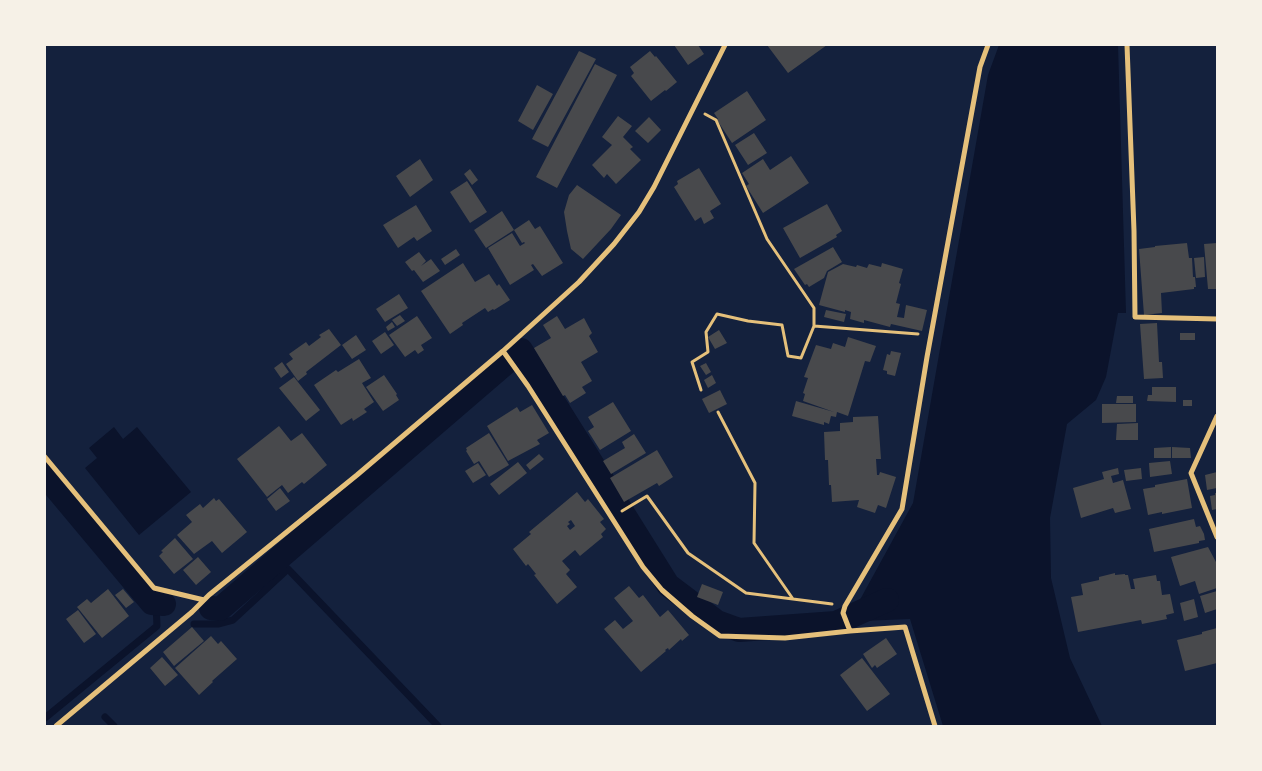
<!DOCTYPE html>
<style>
body{margin:0}
#map{position:relative;width:1262px;height:771px;overflow:hidden;background:#14213d;font-family:Overpass,sans-serif}
canvas{display:block}
.frame{position:absolute;inset:0;border:46px solid #f6f1e7;pointer-events:none}
</style>
<div id="map">
<canvas width="1262" height="771"></canvas>
<div class="frame"></div>
</div>
<script>
const context = document.querySelector('canvas').getContext('2d');
context.lineJoin = 'round';
function fill(path, color) {
  context.fillStyle = color;
  context.fill(path, 'evenodd');
}
function toPath(rows) {
  const path = new Path2D();
  for (const r of rows) {
    path.moveTo(r[0], r[1]);
    for (let i = 2; i < r.length; i += 2) path.lineTo(r[i], r[i + 1]);
  }
  return path;
}
function stroke(path, color, width, dash) {
  context.strokeStyle = color;
  context.lineWidth = width;
  context.lineCap = dash ? 'butt' : 'round';
  context.setLineDash(dash || []);
  context.stroke(path);
}
const water = toPath([
 [999,45,1118,45,1126,313,1118,313,1106,377,1096,400,1067,424,1050,518,1051,578,1070,658,1102,726,943,726,910,619,861,621,856,607,913,503,988,75],
 [114,427,123,439,137,427,191,492,139,535,85,468,97,458,89,448]
]);
const stream = toPath([
 [194,624,218,624,233,620,288,569,438,726],
 [105,717,114,726],
 [45,718,157,626,156,604]
]);
const canal = toPath([
 [45,475,152,603,164,604],
 [211,608,220,609,521,350,668,585,717,622,739,630,836,623,887,600]
]);
const building = toPath([
 [674,45,698,45,704,54,688,65],
 [767,45,827,45,788,73],
 [579,51,596,59,548,147,532,139],
 [650,51,655,57,656,56,677,82,666,91,665,90,651,101,631,76,634,73,630,67],
 [595,64,617,75,557,188,536,177],
 [537,85,553,94,533,130,518,121],
 [747,91,766,120,732,143,717,120,718,119,714,113],
 [618,116,632,126,623,137,633,147,630,149,641,160,616,184,607,174,604,178,592,165,612,145,602,137],
 [649,117,661,130,648,143,635,131],
 [754,133,767,153,748,165,735,145],
 [791,156,809,183,763,213,746,186,749,184,742,173,763,159,770,170],
 [420,159,433,180,410,197,396,176],
 [699,168,721,204,710,211,714,218,704,224,701,217,695,221,674,187,678,184,677,181],
 [470,169,478,180,472,185,464,174],
 [467,181,487,212,470,223,450,192],
 [577,185,621,215,611,229,583,259,571,249,567,231,564,212,569,195],
 [827,204,842,231,836,235,837,237,800,258,783,228],
 [416,205,432,231,417,241,414,237,398,248,383,225],
 [502,211,514,230,486,248,474,230],
 [529,220,535,229,540,226,563,263,542,276,533,264,531,265,534,270,510,285,488,248,512,233,520,246,525,243,524,242,522,243,514,230],
 [1187,243,1189,258,1192,258,1193,277,1195,277,1196,287,1194,287,1194,289,1161,293,1162,313,1144,315,1139,249,1155,247,1155,246],
 [1217,243,1217,289,1208,289,1204,244],
 [833,247,842,262,827,271,824,278,809,287,807,284,805,285,794,269],
 [456,249,460,255,445,265,441,259],
 [419,252,426,261,421,266,431,259,440,271,423,282,414,270,412,271,405,262],
 [1204,257,1205,277,1196,278,1194,258],
 [463,263,475,282,489,274,497,286,499,284,510,300,494,310,493,309,488,312,485,308,462,323,463,325,450,334,421,291],
 [882,263,903,269,899,283,901,284,896,303,900,304,897,317,904,318,906,305,927,310,922,331,891,324,890,327,864,320,864,323,850,319,851,312,845,310,845,312,819,305,828,272,843,264,856,267,857,265,867,268,869,264,881,267],
 [399,294,408,308,385,322,376,309],
 [826,310,846,314,844,322,824,317],
 [400,315,405,321,397,326,392,320],
 [417,316,432,338,421,345,424,350,418,354,415,350,405,357,389,335],
 [557,316,565,329,584,318,592,333,589,336,598,352,581,362,592,381,582,387,586,393,570,403,565,395,563,396,534,348,551,338,543,325],
 [392,322,395,327,388,331,386,327],
 [1157,323,1159,362,1162,362,1163,378,1144,379,1140,324],
 [329,329,341,345,306,372,307,374,298,381,286,364,293,359,289,354,306,342,309,346,321,337,319,335],
 [719,330,727,343,715,349,708,337],
 [385,332,394,345,381,354,372,341],
 [1180,333,1195,333,1195,340,1180,340],
 [356,335,366,350,352,359,342,345],
 [848,337,876,346,870,362,865,361,848,416,837,412,836,417,831,416,829,424,824,422,824,425,792,416,796,401,834,412,803,401,805,394,803,393,808,378,804,377,816,345,831,349,833,343,845,347],
 [891,351,901,353,895,376,887,374,887,371,883,370,887,354,890,355],
 [359,359,371,378,362,383,374,402,364,409,367,412,353,421,352,418,341,425,314,385,336,370,338,372],
 [282,362,289,372,281,378,274,368],
 [706,363,711,372,706,375,700,366],
 [384,375,397,394,396,395,399,400,383,411,366,387],
 [712,375,716,383,708,388,704,380],
 [294,377,320,410,306,421,279,388],
 [1152,387,1176,387,1176,402,1147,401,1148,395,1152,395],
 [720,390,727,404,709,413,702,399],
 [1117,396,1133,396,1133,403,1116,403],
 [1183,400,1192,400,1192,406,1183,406],
 [613,402,631,431,600,450,588,431,594,427,588,417],
 [1102,404,1136,404,1136,422,1102,423],
 [532,405,549,433,537,440,540,444,508,461,487,426,517,407,520,412],
 [878,416,881,459,876,459,877,475,879,475,880,472,896,477,886,508,878,505,875,513,857,507,859,500,832,502,831,485,829,485,828,460,825,460,824,432,840,431,840,423,853,422,853,417],
 [1138,423,1138,440,1116,440,1117,424],
 [279,426,291,441,302,433,327,465,304,484,302,482,288,493,282,485,267,497,237,459],
 [489,433,509,465,489,477,479,461,474,464,466,451,467,450,466,448],
 [634,434,646,453,611,474,603,461,625,448,622,442],
 [1171,447,1171,458,1154,458,1154,448],
 [1172,447,1190,448,1191,458,1172,458],
 [657,450,673,477,659,486,657,483,624,502,610,478],
 [539,454,544,459,530,470,526,465],
 [1170,461,1172,474,1150,477,1149,463],
 [518,462,527,473,499,495,490,484],
 [478,463,486,475,473,483,465,471],
 [1118,468,1119,474,1111,476,1113,483,1123,480,1131,509,1115,513,1113,508,1081,518,1073,488,1104,479,1102,472],
 [1141,468,1142,479,1126,481,1124,470],
 [1217,472,1217,488,1207,490,1205,475],
 [1187,479,1192,508,1162,514,1162,512,1148,515,1143,489,1155,487,1155,485],
 [280,488,290,501,276,511,267,499],
 [577,492,585,502,588,499,604,519,600,522,606,529,601,534,603,537,580,556,575,550,562,561,570,570,566,574,577,587,557,604,534,575,536,574,528,564,526,566,513,549,531,534,529,532],
 [571,520,575,526,570,530,567,526,570,524,568,522],
 [1215,493,1217,493,1217,509,1212,510,1210,496,1215,495],
 [214,498,216,501,219,499,247,532,222,553,212,541,194,554,177,535,192,522,186,515,200,504,203,508],
 [1194,519,1196,527,1200,526,1204,534,1205,540,1199,541,1199,543,1154,552,1149,529],
 [175,538,193,559,174,574,159,556,163,552,161,551],
 [1208,547,1216,562,1217,562,1217,588,1199,594,1195,581,1180,586,1171,557],
 [198,557,211,572,196,585,183,570],
 [1115,573,1115,575,1125,574,1125,575,1128,575,1131,589,1135,589,1133,579,1156,575,1157,581,1160,581,1162,595,1170,594,1174,613,1166,615,1167,619,1142,624,1141,620,1078,632,1071,597,1083,595,1081,584,1099,580,1099,577],
 [702,584,723,592,718,605,697,597],
 [629,586,639,598,643,595,660,617,668,610,689,635,682,641,681,639,669,650,668,648,665,650,666,651,641,672,604,629,615,620,623,629,633,621,614,598],
 [108,589,129,616,102,638,77,607,87,599,91,603],
 [123,589,134,602,126,608,115,595],
 [1217,591,1217,609,1205,613,1200,596],
 [1194,599,1198,617,1184,621,1180,603],
 [78,610,96,634,84,643,66,619],
 [192,627,204,641,174,666,163,652],
 [1217,628,1217,663,1185,671,1177,640,1202,634,1202,632],
 [211,636,218,644,221,641,237,659,212,681,213,682,199,695,175,668],
 [886,638,897,654,877,668,875,665,872,668,863,654],
 [162,657,178,675,165,686,150,668],
 [862,658,890,694,867,711,840,675]
]);
const path = toPath([
 [705,114,716,120,767,239,814,308,814,326,918,334],
 [701,390,692,362,708,352,706,332,717,314,748,321,782,325,788,356,801,358,814,326],
 [718,412,755,483,754,543,793,599],
 [622,511,647,496,688,553,746,593,832,604]
]);
const minor = toPath([
 [1127,45,1134,231,1135,317,1217,319],
 [503,351,528,386,643,567,662,590,692,616,720,636,785,638,850,631,905,627,935,726],
 [1217,416,1191,473,1217,537],
 [45,457,154,588,204,600],
 [850,631,843,613,845,606,902,509,927,357,980,67,988,45],
 [56,726,192,612,209,595,357,475,503,351,579,282,614,244,639,212,654,187,725,45]
]);
fill(water, '#0b132b');
stroke(stream, '#0b132b', 7);
stroke(canal, '#0b132b', 24);
fill(building, '#48494c');
stroke(path, '#e5c07b', 3);
stroke(minor, '#e5c07b', 5);
</script>
